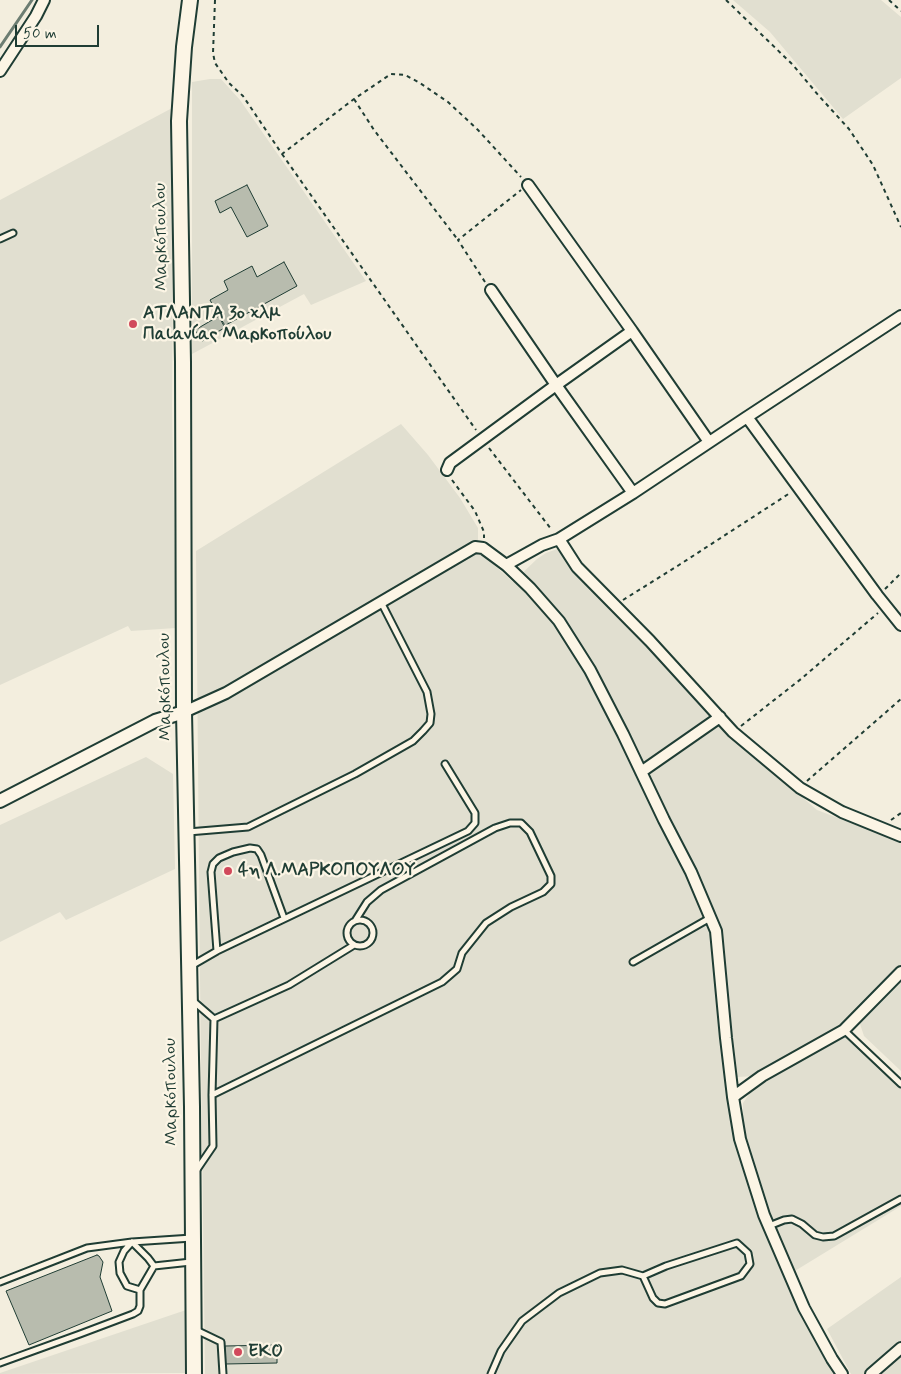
<!DOCTYPE html>
<meta charset="utf-8">
<style>
body{margin:0}
#map{position:relative;width:901px;height:1374px;overflow:hidden;background:#f3eede;font-family:Mynerve,sans-serif}
canvas{display:block}
.scale{position:absolute;left:15px;top:25px;width:84px;height:22px;box-sizing:border-box;border:2px solid #1f3d34;border-top:0;padding-left:6px;font-size:15px;line-height:18px;white-space:nowrap;color:#1f3d34;-webkit-text-stroke:4px #fcf5e5;paint-order:stroke}
</style>
<div id="map">
<canvas width="901" height="1374"></canvas>
<div class="scale">50 m</div>
</div>
<script>
const context = document.querySelector('canvas').getContext('2d');
context.lineJoin = 'round';
function fill(path, color) {
  context.fillStyle = color;
  context.fill(path, 'evenodd');
}
function toPath(rows) {
  const path = new Path2D();
  for (const r of rows) {
    if (r.length === 3) {
      path.moveTo(r[0] + r[2], r[1]);
      path.arc(r[0], r[1], r[2], 0, 2 * Math.PI);
      continue;
    }
    path.moveTo(r[0], r[1]);
    for (let i = 2; i < r.length; i += 2) path.lineTo(r[i], r[i + 1]);
  }
  return path;
}
function stroke(path, color, width, dash) {
  context.strokeStyle = color;
  context.lineWidth = width;
  context.lineCap = dash ? 'butt' : 'round';
  context.setLineDash(dash || []);
  context.stroke(path);
}
function label(font, color, halo, rows, align = 'center') {
  context.font = font + ' Mynerve,sans-serif';
  context.lineWidth = 4.5;
  context.setLineDash([]);
  context.textBaseline = 'middle';
  context.strokeStyle = halo;
  context.fillStyle = color;
  for (const [text, x, y, turn = 0] of rows) {
    context.save();
    context.translate(x, y);
    context.rotate((+turn || 0) * Math.PI / 180);
    context.textAlign = isNaN(turn) ? turn : align;
    if (halo) context.strokeText(text, 0, 0);
    context.fillText(text, 0, 0);
    context.restore();
  }
}
const built = toPath([
 [733,0,881,0,901,17,901,78,843,119,770,32],
 [210,79,221,79,240,100,366,281,311,305,304,294,192,354,192,82],
 [174,107,172,405,176,628,131,631,128,626,0,685,0,200],
 [401,424,428,455,460,498,478,528,478,541,494,565,513,582,537,559,546,553,560,548,576,574,670,670,733,737,817,810,901,842,901,968,841,1028,756,1076,737,1077,734,1053,723,1059,732,1120,743,1117,743,1103,752,1090,841,1037,847,1038,901,1087,901,1206,785,1277,802,1319,833,1374,205,1374,200,979,196,551],
 [146,757,173,774,175,869,66,920,60,912,0,942,0,825],
 [901,979,901,1071,864,1036,858,1018],
 [901,1277,901,1374,851,1374,827,1329],
 [186,1310,186,1373,0,1374,0,1373]
]);
const stream = toPath([
 [0,47,32,0]
]);
const building = toPath([
 [247,185,268,226,247,237,231,207,220,213,215,201,247,185],
 [284,262,297,286,224,326,210,300,228,290,224,281,252,266,257,277,284,262],
 [219,316,226,327,202,341,195,330,219,316],
 [97,1255,99,1256,103,1262,100,1277,112,1311,29,1345,6,1291,97,1255],
 [277,1345,277,1363,225,1364,225,1346,277,1345]
]);
const path = toPath([
 [215,0,213,53,215,63,229,83,243,96,282,154,354,99,391,74,405,75,420,83,448,102,478,130,521,177],
 [726,0,793,65,819,96,849,129,873,165,901,227],
 [889,0,901,11],
 [354,99,374,130,458,240],
 [282,154,476,430],
 [485,282,458,240,521,190],
 [489,448,551,529],
 [452,480,475,511,484,532,484,538],
 [885,589,901,573],
 [623,600,679,565,790,493],
 [741,726,801,679,878,613],
 [807,781,901,699],
 [891,820,901,813]
]);
const service = toPath([
 [0,239,13,233],
 [188,832,248,827,355,774,413,741,423,731,430,723,431,714,427,692,381,602],
 [360,933,13],
 [217,951,211,872,213,864,219,858,233,852,250,848,257,849,261,855,284,918],
 [633,962,710,918],
 [191,966,217,951,468,831,475,823,475,813,445,764],
 [192,1000,214,1019,212,1095,213,1146,196,1171],
 [214,1019,289,985,354,945],
 [844,1030,901,1084],
 [212,1095,442,982,457,969,462,953,486,923,511,907,543,892,551,884,551,876,530,832,521,823,510,823,495,828,381,890,367,902,355,921],
 [769,1226,784,1220,792,1219,802,1224,815,1235,823,1237,834,1236,901,1199],
 [132,1242,124,1251,119,1262,120,1273,127,1286,140,1290],
 [154,1266,191,1262],
 [0,1282,87,1248,132,1242,192,1238],
 [194,1329,221,1342,223,1374],
 [0,1363,80,1334,133,1314,138,1311,140,1306,140,1290,154,1266,148,1258,132,1242],
 [491,1374,501,1351,522,1321,559,1293,600,1273,622,1270,643,1276,666,1266,737,1243,748,1253,750,1264,741,1276,665,1304,658,1303,653,1298,643,1276]
]);
const minor = toPath([
 [0,71,36,16,44,0],
 [491,290,556,385,633,493,559,539,542,545,506,565],
 [632,331,709,442],
 [747,417,901,316],
 [447,470,450,463,556,385,632,331,528,185],
 [633,493,747,417,877,595,901,625],
 [559,539,577,567,650,641,733,732,800,788,842,812,901,836],
 [184,712,226,693,475,547,483,548,506,565,530,588,559,621,590,670,623,734,664,820,691,872,716,931,726,1038,733,1097],
 [641,772,720,717],
 [842,1374,832,1359,804,1308,764,1215,740,1139,733,1097,762,1076,844,1030,901,972],
 [871,1374,901,1348]
]);
const tertiary = toPath([
 [0,801,155,721,184,712]
]);
const secondary = toPath([
 [190,0,184,47,179,121,183,362,184,712,192,1107,194,1374]
]);
const markers = [
 [133,324,5,"#d1495b"],
 [228,871,5,"#d1495b"],
 [238,1352,5,"#d1495b"]
];
const streetNames = [
 ["Μαρκόπουλου",162,237,-91],
 ["Μαρκόπουλου",166,687,-91],
 ["Μαρκόπουλου",172,1092,-91]
];
const poiNames = [
 ["ΑΤΛΑΝΤΑ 3ο χλμ",143,314],
 ["Παιανίας Μαρκοπούλου",143,335],
 ["4η Λ.ΜΑΡΚΟΠΟΥΛΟΥ",238,871],
 ["EKO",248,1352]
];
fill(built, '#e1dfd0');
stroke(stream, '#6c7d72', 3);
fill(building, '#b8bcae');
stroke(building, '#1f3d34', 1);
stroke(service, '#1f3d34', 9);
stroke(minor, '#1f3d34', 14);
stroke(tertiary, '#1f3d34', 16);
stroke(secondary, '#1f3d34', 18);
stroke(path, '#1f3d34', 2, [4, 4]);
stroke(service, '#fcf5e5', 5);
stroke(minor, '#fcf5e5', 10);
stroke(tertiary, '#fcf5e5', 12);
stroke(secondary, '#fcf5e5', 14);
for (const [x, y, r, color] of markers) {
  const dot = new Path2D();
  dot.arc(x, y, r, 0, 2 * Math.PI);
  context.fillStyle = color;
  context.fill(dot);
  stroke(dot, '#fcf5e5', 2);
}
label('18px', '#1f3d34', '#fcf5e5', streetNames);
label('bold 18px', '#1f3d34', '#fcf5e5', poiNames, 'left');
</script>
